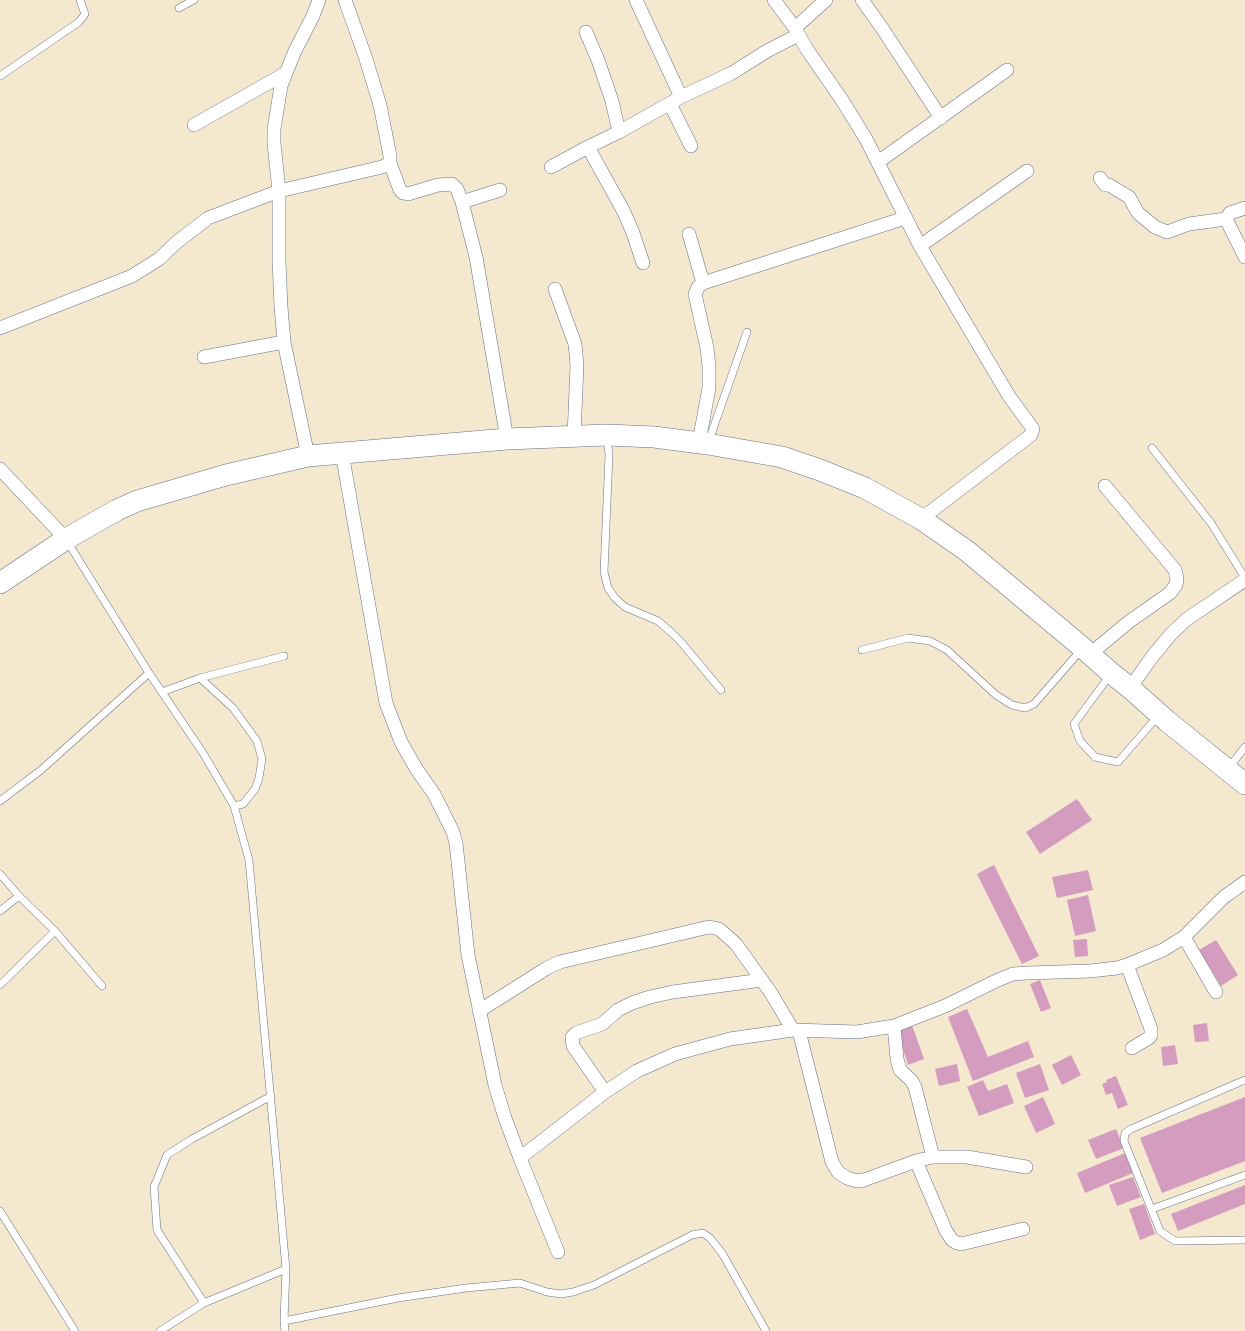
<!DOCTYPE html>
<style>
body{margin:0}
canvas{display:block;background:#f4e8ce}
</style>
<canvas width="1245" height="1331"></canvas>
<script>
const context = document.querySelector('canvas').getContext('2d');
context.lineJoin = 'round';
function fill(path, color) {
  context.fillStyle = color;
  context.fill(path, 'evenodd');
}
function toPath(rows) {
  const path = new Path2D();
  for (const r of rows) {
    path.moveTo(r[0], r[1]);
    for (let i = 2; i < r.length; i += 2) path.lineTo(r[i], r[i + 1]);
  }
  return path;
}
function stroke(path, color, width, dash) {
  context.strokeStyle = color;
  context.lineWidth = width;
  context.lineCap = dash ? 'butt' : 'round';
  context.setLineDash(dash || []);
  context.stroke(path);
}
const building = toPath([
 [1077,799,1092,820,1040,854,1026,832],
 [994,865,1039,956,1022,964,977,874],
 [1088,870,1093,890,1057,898,1052,877],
 [1088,895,1096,931,1075,936,1067,900],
 [1087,939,1088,956,1075,957,1073,940],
 [1216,940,1238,975,1221,986,1199,950],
 [1040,980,1051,1008,1041,1012,1030,984],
 [967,1009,988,1057,1028,1041,1034,1057,973,1081,948,1017],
 [1207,1023,1209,1041,1195,1042,1193,1025],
 [912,1025,924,1059,908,1065,897,1030],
 [1175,1045,1178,1064,1163,1066,1161,1047],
 [1071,1055,1081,1075,1062,1085,1052,1065],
 [957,1064,960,1081,939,1086,935,1069],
 [1040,1064,1049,1090,1025,1098,1016,1073],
 [1116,1076,1128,1105,1118,1109,1112,1093,1106,1095,1102,1084,1107,1082,1106,1080],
 [983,1080,988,1091,1007,1084,1014,1103,979,1116,967,1087],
 [1043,1097,1055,1124,1036,1133,1024,1106],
 [1245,1097,1245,1161,1162,1193,1140,1138],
 [1116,1129,1124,1148,1096,1159,1088,1140],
 [1125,1153,1133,1173,1085,1193,1077,1173],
 [1133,1177,1141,1197,1117,1206,1109,1185],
 [1245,1185,1245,1204,1178,1231,1171,1214],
 [1144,1204,1155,1234,1140,1240,1129,1209]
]);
const lane = toPath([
 [179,8,194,0],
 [0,76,79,22,85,14,80,0],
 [607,437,609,455,604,572,608,588,615,598,625,607,658,621,672,633,681,642,721,690],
 [708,443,747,332],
 [1152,448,1211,523,1245,578],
 [862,650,908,638,930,641,947,650,996,695,1012,705,1025,708,1034,704,1081,650],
 [149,673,203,753,234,806,249,860,286,1269,284,1321,285,1331],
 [1110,675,1074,724,1080,741,1095,757,1118,762,1158,716],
 [200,678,233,708,257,741,262,759,259,778,255,789,243,804,234,806],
 [162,692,200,678,284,656],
 [1228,769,1245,747],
 [0,801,41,770,149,673,67,541],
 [0,874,19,896,55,931,102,986],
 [0,911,19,896],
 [0,985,55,931],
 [1245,1080,1131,1129,1125,1133,1124,1141,1160,1231,1175,1241,1245,1240],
 [1152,1209,1245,1175],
 [0,1211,75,1331],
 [204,1303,157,1230,154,1187,167,1155,192,1139,271,1096],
 [284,1321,398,1298,466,1288,520,1283,547,1292,561,1294,573,1292,594,1285,692,1235,703,1233,710,1238,722,1253,766,1331],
 [160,1331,204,1303,286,1269]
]);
const street = toPath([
 [345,0,365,56,380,105,390,156,390,163,400,190,403,193,408,194,438,185,452,184,457,189,462,202,476,257,507,439],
 [636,0,681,97],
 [774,0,795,28,806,48,842,100,866,139,920,246,1009,396,1033,429,1031,435,921,519],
 [862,0,882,28,941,118],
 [795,28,826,0],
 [586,32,598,60,612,101,619,132],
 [670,104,691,146],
 [194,125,286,73],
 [588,147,624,212,633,233,643,263],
 [878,162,1007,70],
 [551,167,588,147,619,132,681,97,732,73,767,51,798,35],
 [1100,178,1105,185,1109,185,1129,197,1138,213,1155,227,1167,232,1189,224,1226,219],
 [462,202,500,190],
 [1245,208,1230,213,1226,219,1245,257],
 [689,234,703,283],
 [920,246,1027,171],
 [555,289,575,344,577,365,574,436],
 [0,328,132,276,159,259,177,242,208,218,279,191,382,167,390,163],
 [204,357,284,342],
 [699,442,709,388,709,367,707,348,695,294,698,287,703,283,905,218],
 [342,453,386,703,401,742,417,770,434,794,453,832,456,843,468,955,495,1085,505,1118,520,1158,558,1252],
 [308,456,284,342,281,307,279,261,279,191,274,143,274,129,281,86,288,68,295,51,313,16,319,0],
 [0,469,66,539],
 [1090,654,1130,621,1170,593,1176,585,1177,579,1175,570,1105,486],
 [1130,688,1152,657,1171,634,1187,619,1245,580],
 [1184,937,1216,992],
 [1127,965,1151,1029,1151,1035,1149,1038,1132,1048],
 [479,1011,547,968,560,962,709,927,719,929,736,944,771,993,793,1030],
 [894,1026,897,1059,900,1070,911,1080,915,1087,933,1157],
 [799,1031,832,1162,838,1172,847,1178,857,1181,864,1180,916,1161,933,1157,967,1157,1026,1167],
 [605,1092,573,1046,572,1037,576,1033,602,1024,618,1010,632,1003,650,997,673,992,762,980],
 [520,1158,605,1092,637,1071,675,1054,730,1039,793,1030,857,1032,894,1026,945,1006,998,980,1013,974,1027,973,1090,971,1117,968,1127,965,1163,950,1184,937,1224,897,1245,882],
 [916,1161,946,1231,952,1240,957,1243,961,1244,1023,1229]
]);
const primary = toPath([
 [0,583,66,539,117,510,137,501,226,475,308,456,507,439,607,435,654,437,708,444,782,457,820,470,865,488,921,519,967,551,1083,648,1111,673,1130,688,1167,721,1245,784]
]);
fill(building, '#d49dc0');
stroke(lane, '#677085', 8);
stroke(street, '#677085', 14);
stroke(primary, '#677085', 22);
stroke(lane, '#fff', 7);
stroke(street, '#fff', 13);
stroke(primary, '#fff', 21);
</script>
